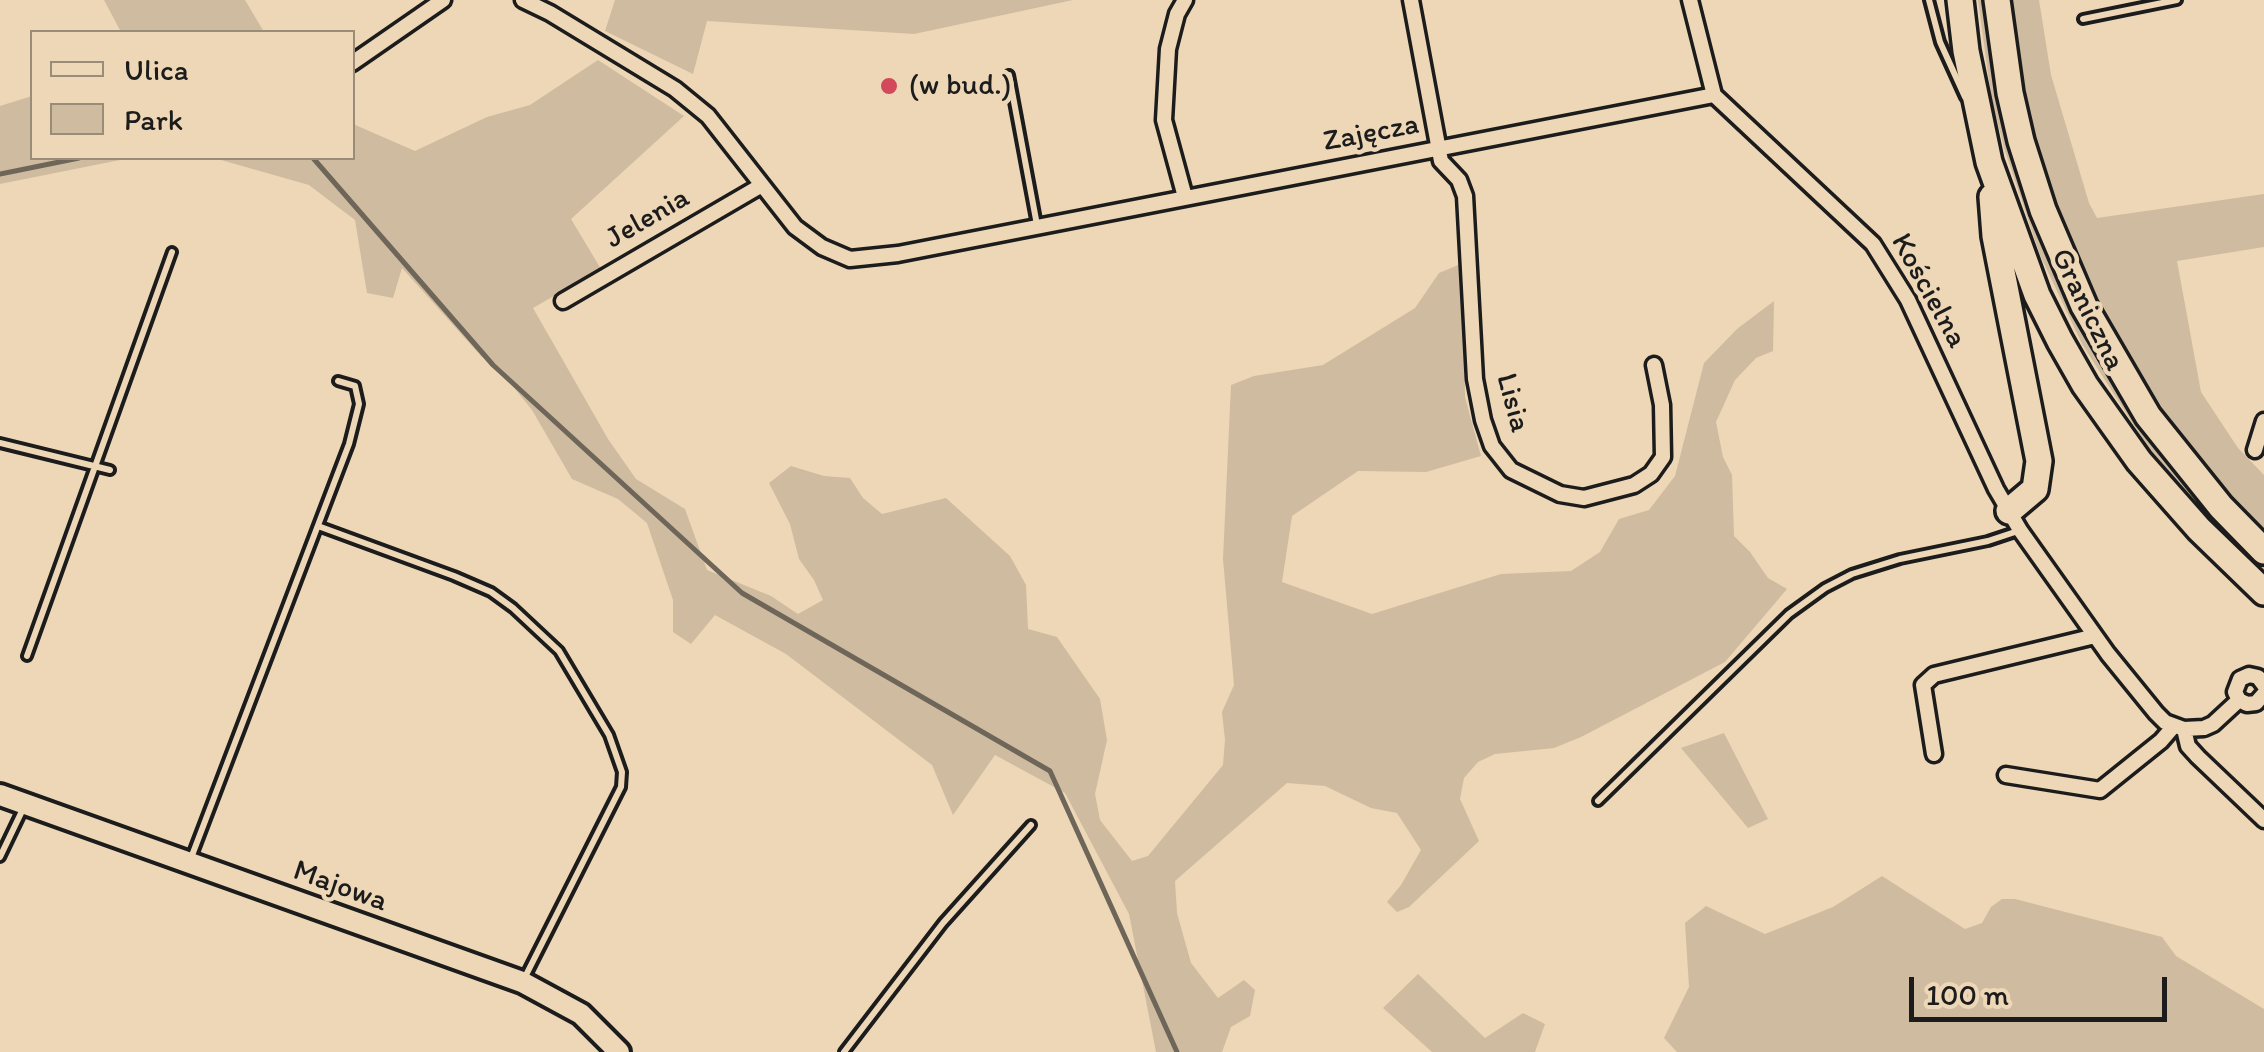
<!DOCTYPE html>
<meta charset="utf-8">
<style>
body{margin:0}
#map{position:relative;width:2264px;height:1052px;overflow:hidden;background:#edd7b6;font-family:Itim,sans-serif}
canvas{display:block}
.legend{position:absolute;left:30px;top:30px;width:325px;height:130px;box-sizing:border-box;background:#edd7b6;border:2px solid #998c78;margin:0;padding:12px 18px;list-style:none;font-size:30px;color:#1c1c1c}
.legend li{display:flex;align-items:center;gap:20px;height:50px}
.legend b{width:50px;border:2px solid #998c78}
.scale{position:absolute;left:1909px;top:977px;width:258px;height:45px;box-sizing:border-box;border:5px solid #1c1c1c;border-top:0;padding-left:12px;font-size:30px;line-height:35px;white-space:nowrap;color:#1c1c1c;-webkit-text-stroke:8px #edd7b6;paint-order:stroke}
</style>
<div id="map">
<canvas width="2264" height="1052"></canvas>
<ul class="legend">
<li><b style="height:12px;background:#edd7b6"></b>Ulica</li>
<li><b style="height:28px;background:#cfbba0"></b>Park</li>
</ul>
<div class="scale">100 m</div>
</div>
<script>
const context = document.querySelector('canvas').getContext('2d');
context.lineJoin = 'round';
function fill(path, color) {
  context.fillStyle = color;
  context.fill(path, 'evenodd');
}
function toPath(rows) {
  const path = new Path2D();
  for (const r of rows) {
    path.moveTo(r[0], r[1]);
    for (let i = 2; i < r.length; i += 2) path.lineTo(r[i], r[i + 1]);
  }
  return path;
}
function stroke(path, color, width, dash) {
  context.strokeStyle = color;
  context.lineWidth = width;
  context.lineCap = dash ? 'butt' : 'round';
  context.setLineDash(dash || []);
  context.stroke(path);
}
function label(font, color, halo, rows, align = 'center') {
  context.font = font + ' Itim,sans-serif';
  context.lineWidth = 9;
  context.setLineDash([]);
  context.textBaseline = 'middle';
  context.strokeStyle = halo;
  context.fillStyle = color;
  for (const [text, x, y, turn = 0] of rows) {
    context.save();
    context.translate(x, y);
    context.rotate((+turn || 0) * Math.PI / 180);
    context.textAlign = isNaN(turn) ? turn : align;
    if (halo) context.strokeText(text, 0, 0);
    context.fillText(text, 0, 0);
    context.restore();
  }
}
const green = toPath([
 [104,0,245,0,264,32,121,32],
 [615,0,1073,0,914,34,707,21,693,74,605,31],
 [1978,0,1985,0,2051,259,2241,543,2264,565,2264,575,2196,506,2147,446,2082,344,2040,255,2004,148,1991,96],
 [2011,0,2039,0,2051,75,2089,203,2097,218,2264,194,2264,247,2177,261,2201,392,2238,448,2264,475,2264,533,2216,483,2163,415,2126,358,2087,281,2055,203,2023,99],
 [598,60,684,116,571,219,601,269,533,308,608,439,636,479,685,509,707,570,771,596,798,614,823,600,814,580,799,559,790,524,769,483,791,466,824,476,850,478,863,498,882,514,946,498,1010,556,1026,585,1028,629,1057,637,1100,699,1107,740,1095,794,1100,820,1132,861,1148,856,1223,765,1225,740,1222,712,1234,685,1223,559,1231,385,1254,376,1323,365,1415,308,1439,273,1463,263,1465,397,1481,456,1426,472,1358,471,1292,516,1282,582,1372,614,1501,574,1571,571,1600,552,1619,519,1649,510,1675,476,1704,363,1737,329,1774,301,1773,351,1756,358,1735,380,1716,422,1723,457,1732,475,1734,536,1750,552,1768,578,1787,589,1725,662,1581,737,1554,748,1495,754,1478,762,1464,778,1460,799,1479,841,1409,907,1397,912,1387,902,1401,885,1421,850,1397,813,1371,808,1325,786,1287,783,1175,881,1177,913,1191,963,1218,998,1244,980,1255,990,1250,1016,1231,1027,1222,1052,1156,1052,1129,914,1065,793,995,755,953,815,932,765,786,654,715,615,691,644,673,632,673,600,647,523,618,499,572,479,532,410,503,374,481,356,402,268,393,298,367,293,355,220,309,185,214,158,352,158,353,124,415,151,487,117,530,105],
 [32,96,32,158,130,158,0,184,0,106],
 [1724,733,1768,819,1748,828,1681,748],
 [1882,876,1965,929,1982,923,1991,907,2002,899,2015,899,2162,937,2176,956,2264,1009,2264,1052,1677,1052,1664,1038,1689,987,1685,923,1706,906,1765,934,1833,907],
 [1418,974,1485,1038,1523,1013,1545,1024,1535,1052,1432,1052,1383,1008]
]);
const stream = toPath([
 [313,158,493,365,742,593,1050,771,1177,1052],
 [0,174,79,158]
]);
const lane = toPath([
 [1929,0,1940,42,1965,97],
 [2083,19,2177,0],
 [1009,75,1037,225],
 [0,443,110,470],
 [318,526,454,576,491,592,513,608,559,651,609,735,622,772,621,787,525,977],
 [27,656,172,252],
 [1598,801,1789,614,1825,588,1852,574,1900,559,1988,541,2018,531],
 [0,857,23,809],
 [191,858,349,444,359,404,355,386,338,381],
 [844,1052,943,923,1031,825]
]);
const street = toPath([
 [523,0,550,13,675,89,708,116,795,227,822,247,850,259,898,254,1714,95],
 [1411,0,1441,161,1459,180,1465,196,1475,379,1483,420,1492,446,1511,470,1560,494,1584,498,1634,485,1651,474,1663,457,1662,405,1654,365],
 [1690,0,1714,95,1873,244,1908,300,1996,489,2020,530,2108,654,2156,713,2165,722,2184,729,2188,746,2198,757,2264,820],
 [352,63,443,0],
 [1185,197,1164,120,1168,49,1177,14,1185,0],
 [563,301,762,185],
 [2255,450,2264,421],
 [2264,685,2258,677,2249,675,2240,679,2235,692,2239,700,2247,704,2256,703,2264,694],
 [2184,729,2204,728,2213,724,2239,700],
 [1934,754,1923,685,1934,675,2095,636],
 [2006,775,2100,790,2161,741,2174,726]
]);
const secondary = toPath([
 [0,795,522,982,581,1014,619,1052]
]);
const highway = toPath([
 [1960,0,1966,51,1989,162,2037,295,2060,341,2085,385,2139,461,2199,529,2264,592],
 [1997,0,2010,93,2021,141,2043,210,2084,306,2148,416,2221,507,2264,551],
 [1992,197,1995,236,2039,461,2035,489,2009,511]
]);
const markers = [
 [889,86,10,"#d1495b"]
];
const poiNames = [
 ["(w bud.)",909,86]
];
const streetNames = [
 ["Zajęcza",1371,134,-11],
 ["Jelenia",648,219,-30],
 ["Kościelna",1928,291,61],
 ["Graniczna",2087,310,64],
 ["Lisia",1512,403,75],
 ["Majowa",340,887,20]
];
fill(green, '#cfbba0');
stroke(stream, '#6e6659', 5);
stroke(lane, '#1c1c1c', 14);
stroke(street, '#1c1c1c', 21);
stroke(secondary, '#1c1c1c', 28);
stroke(highway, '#1c1c1c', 32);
stroke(lane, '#edd7b6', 6);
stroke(street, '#edd7b6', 14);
stroke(secondary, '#edd7b6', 20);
stroke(highway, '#edd7b6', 25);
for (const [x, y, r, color] of markers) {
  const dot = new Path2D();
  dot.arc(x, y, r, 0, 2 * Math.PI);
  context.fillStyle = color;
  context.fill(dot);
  stroke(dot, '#edd7b6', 4);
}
label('30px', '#1c1c1c', '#edd7b6', poiNames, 'left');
label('30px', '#1c1c1c', '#edd7b6', streetNames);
</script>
